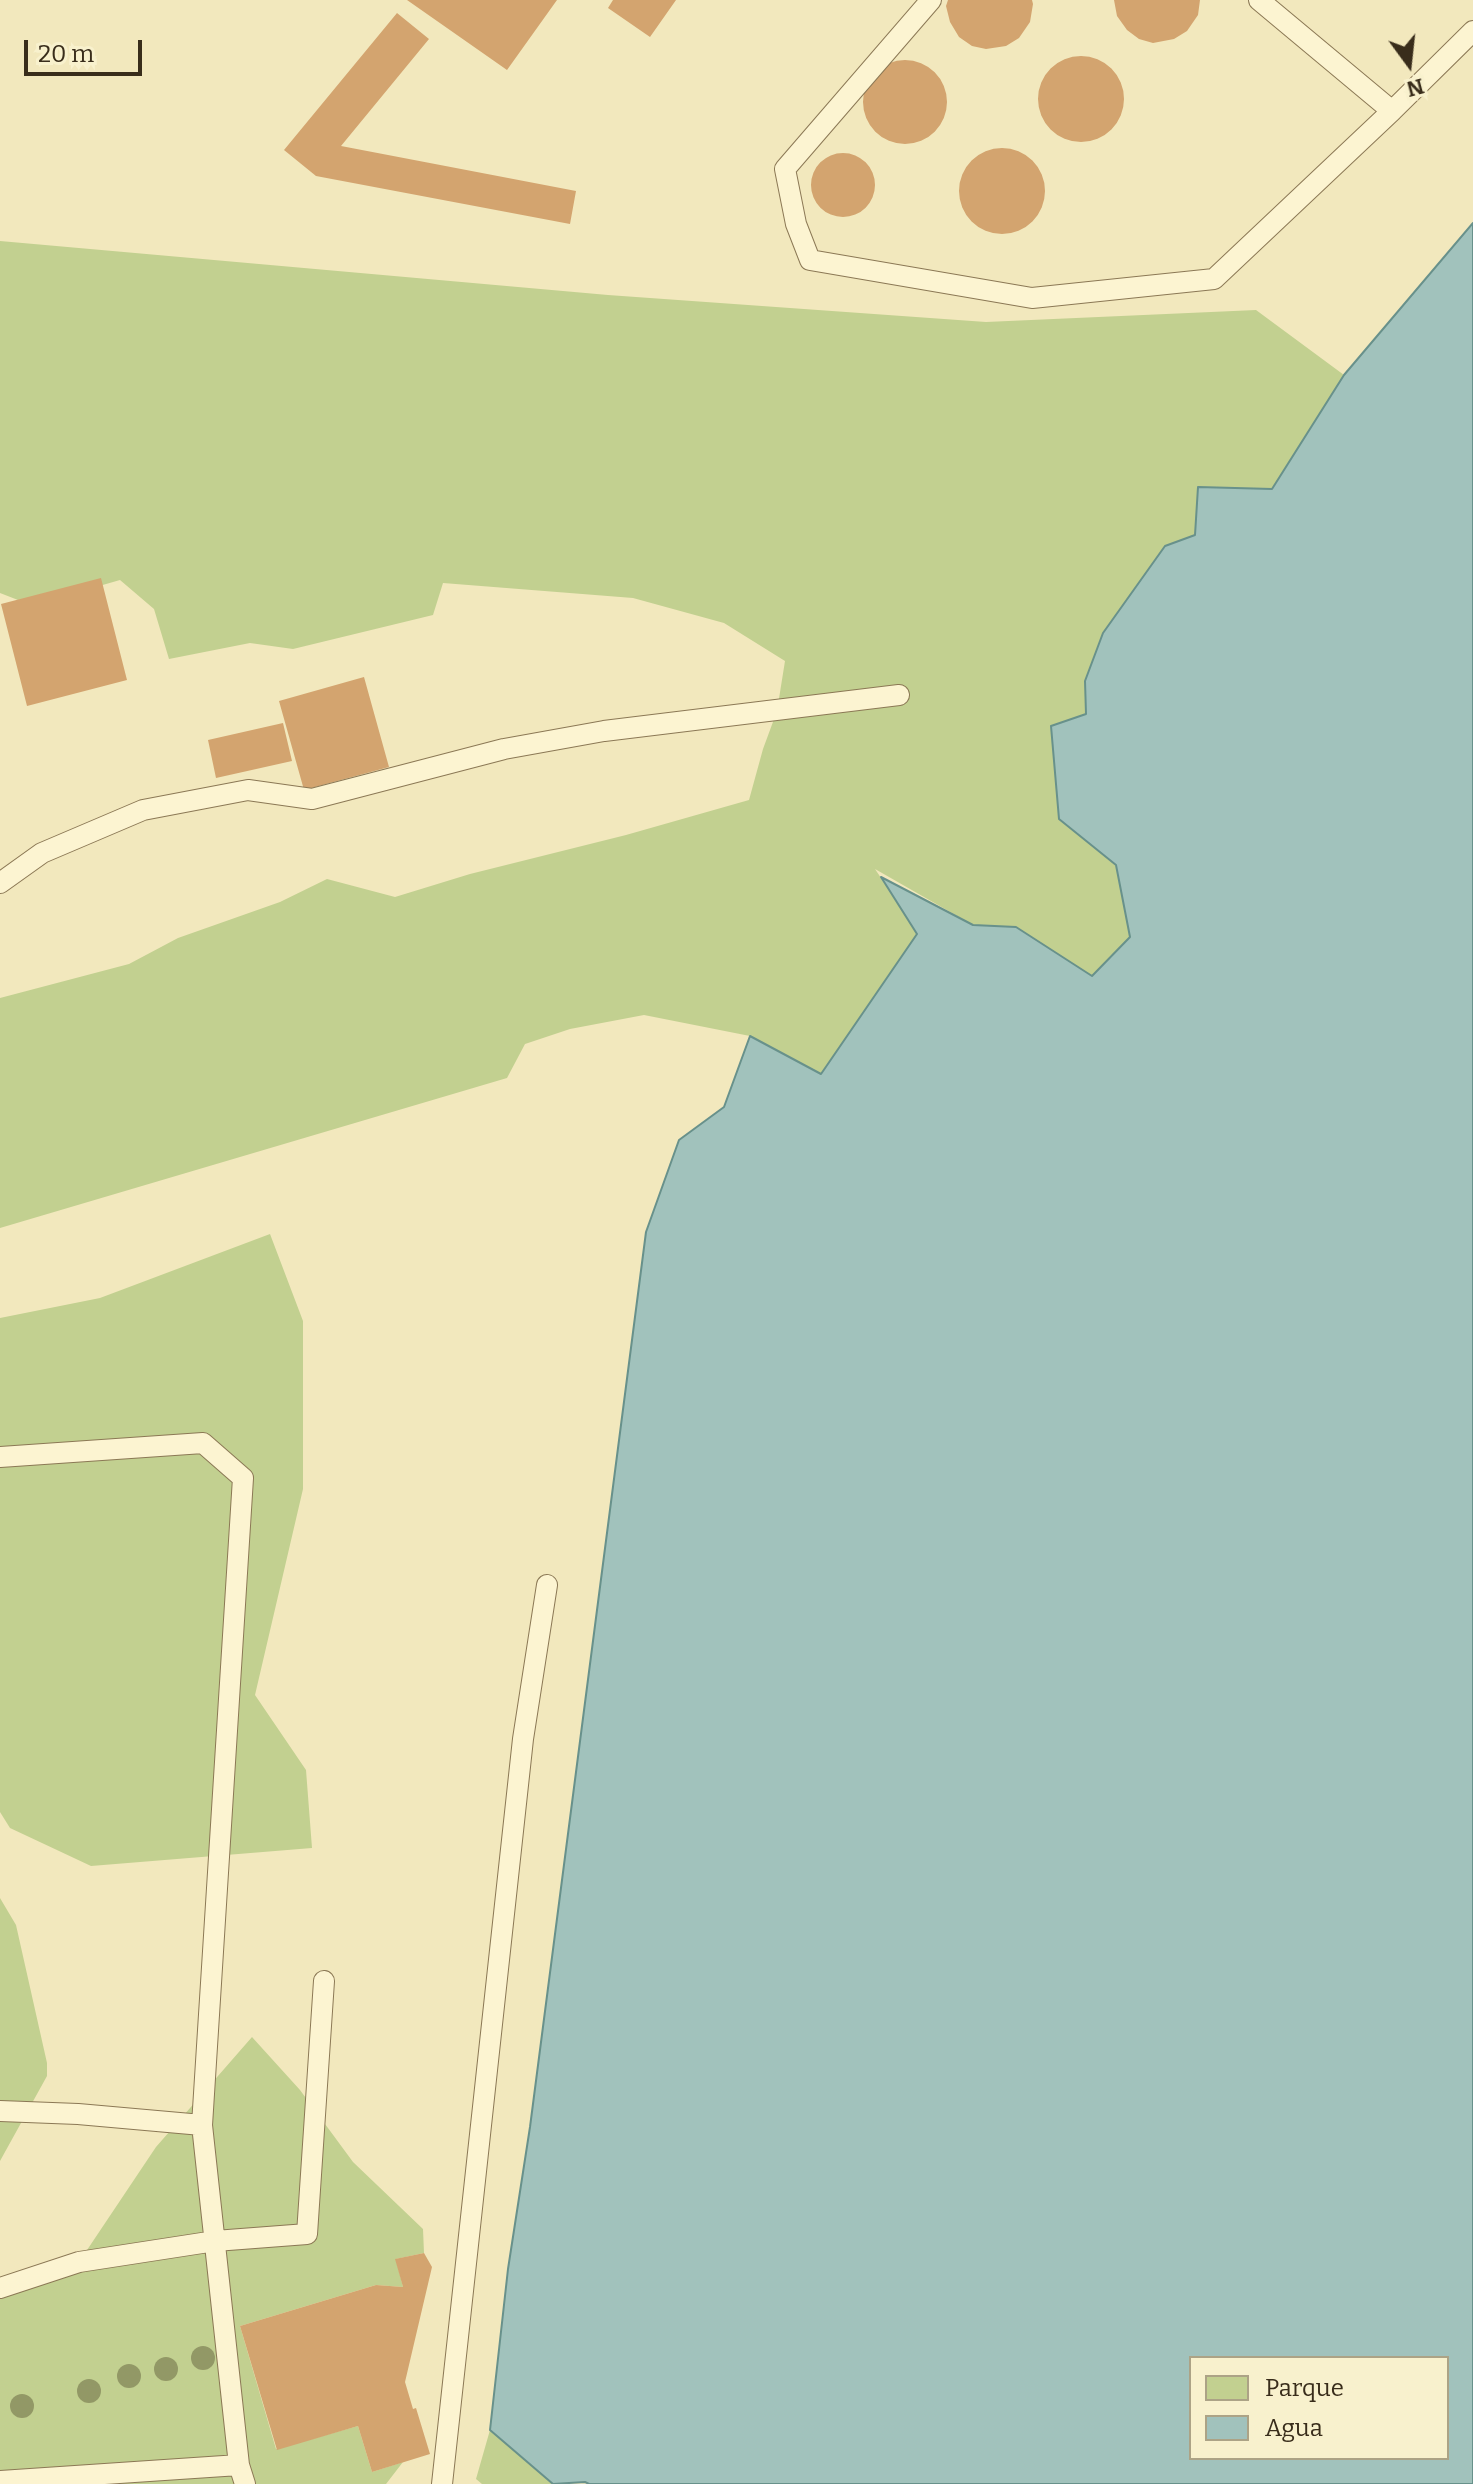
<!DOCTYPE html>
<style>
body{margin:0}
#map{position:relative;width:1473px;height:2484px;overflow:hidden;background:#f2e8bd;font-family:Bitter,serif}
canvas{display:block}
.legend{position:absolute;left:1189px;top:2356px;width:260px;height:104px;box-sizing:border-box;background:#f8f1cd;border:2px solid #aca386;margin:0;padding:10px 14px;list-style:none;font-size:24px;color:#392d1b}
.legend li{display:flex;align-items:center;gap:16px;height:40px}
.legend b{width:40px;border:2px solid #aca386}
.north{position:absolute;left:1369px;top:24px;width:80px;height:80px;-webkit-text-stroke:6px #f8f1cd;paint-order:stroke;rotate:165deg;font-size:22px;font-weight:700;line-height:32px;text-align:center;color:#392d1b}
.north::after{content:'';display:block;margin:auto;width:28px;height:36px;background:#392d1b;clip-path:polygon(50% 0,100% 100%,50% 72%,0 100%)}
.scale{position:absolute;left:24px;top:40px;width:118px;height:36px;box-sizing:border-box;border:4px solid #392d1b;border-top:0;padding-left:10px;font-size:24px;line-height:28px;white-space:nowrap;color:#392d1b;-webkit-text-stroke:6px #f8f1cd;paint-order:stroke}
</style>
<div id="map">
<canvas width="1473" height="2484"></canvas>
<ul class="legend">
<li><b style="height:22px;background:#c2d090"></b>Parque</li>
<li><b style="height:22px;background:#a1c2bc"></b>Agua</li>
</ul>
<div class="north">N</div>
<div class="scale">20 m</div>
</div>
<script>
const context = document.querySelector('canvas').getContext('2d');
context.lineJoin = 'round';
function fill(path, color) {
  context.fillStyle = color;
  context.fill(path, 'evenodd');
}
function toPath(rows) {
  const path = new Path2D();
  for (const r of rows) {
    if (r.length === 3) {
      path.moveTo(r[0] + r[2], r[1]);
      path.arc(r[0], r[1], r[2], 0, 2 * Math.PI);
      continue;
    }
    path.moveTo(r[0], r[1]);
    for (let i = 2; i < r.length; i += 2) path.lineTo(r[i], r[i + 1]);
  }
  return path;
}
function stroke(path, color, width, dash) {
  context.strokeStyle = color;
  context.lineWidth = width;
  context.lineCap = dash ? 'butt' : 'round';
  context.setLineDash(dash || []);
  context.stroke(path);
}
const green = toPath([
 [0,241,608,295,986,322,1256,310,1344,375,1272,490,1195,535,1085,681,1086,714,1059,819,1116,865,1130,937,1092,976,1016,927,973,925,875,869,918,933,821,1074,750,1036,644,1015,570,1029,525,1044,507,1078,0,1228,0,998,129,964,178,938,280,902,327,879,395,897,470,874,626,835,749,800,763,749,777,711,785,661,724,623,633,598,443,583,433,615,293,649,250,643,169,659,154,609,120,580,61,597,18,600,0,593],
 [270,1234,303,1321,303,1489,255,1695,306,1770,312,1848,91,1866,10,1828,0,1812,0,1318,100,1298],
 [0,1898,16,1925,47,2063,47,2076,0,2161],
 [252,2037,300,2090,353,2162,423,2229,424,2253,396,2259,403,2287,376,2285,240,2326,276,2449,358,2426,372,2472,403,2462,386,2484,0,2484,0,2295,79,2262,156,2147],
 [490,2430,553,2484,482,2484,476,2479]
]);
const water = toPath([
 [1473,223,1473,2484,589,2484,585,2482,553,2484,490,2430,508,2269,530,2127,646,1232,679,1140,724,1107,750,1036,821,1074,917,934,881,877,973,925,1016,927,1092,976,1130,937,1116,865,1059,819,1051,726,1086,714,1085,681,1103,633,1165,546,1195,535,1198,487,1272,489,1344,375,1473,223],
 [1191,2358,1447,2358,1447,2458,1191,2458,1191,2358]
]);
const building = toPath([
 [407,0,557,0,507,70],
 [613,0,676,0,650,37,608,8],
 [948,0,1032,0,1033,4,1030,22,1019,38,1006,46,986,49,972,46,959,37,950,22,946,6],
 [1114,0,1200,0,1198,15,1187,31,1174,39,1153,43,1139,39,1127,30,1117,16],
 [397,13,429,39,341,146,576,191,570,224,316,176,284,150],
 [1081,99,43],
 [905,102,42],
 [1002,191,43],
 [843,185,32],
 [101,578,127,680,27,706,1,604],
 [364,677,389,767,304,790,279,701],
 [283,723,292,761,216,778,208,740],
 [424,2253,432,2267,405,2382,413,2409,416,2408,430,2454,372,2472,358,2426,277,2450,240,2326,376,2285,403,2287,395,2259]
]);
const lane = toPath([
 [931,0,785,169,796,224,810,260,1032,298,1214,279,1392,111,1473,31],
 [1259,0,1392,111],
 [0,883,42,853,143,810,248,790,312,799,504,749,604,731,899,695],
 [0,1457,203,1443,243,1478,202,2125],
 [0,2111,78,2114,202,2125,239,2465],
 [0,2288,79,2262,215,2241,307,2234,324,1981],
 [0,2481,239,2465,245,2484],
 [442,2484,523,1739,547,1585]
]);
const trees = [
 [203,2358],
 [166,2369],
 [129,2376],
 [89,2391],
 [22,2406]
];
fill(green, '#c2d090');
fill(water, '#a1c2bc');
stroke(water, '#68918b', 2);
fill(building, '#d3a46f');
stroke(lane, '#8b7855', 22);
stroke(lane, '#fcf4d1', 20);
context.fillStyle = '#929866';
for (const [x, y] of trees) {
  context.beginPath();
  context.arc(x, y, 12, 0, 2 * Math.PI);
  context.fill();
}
</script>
